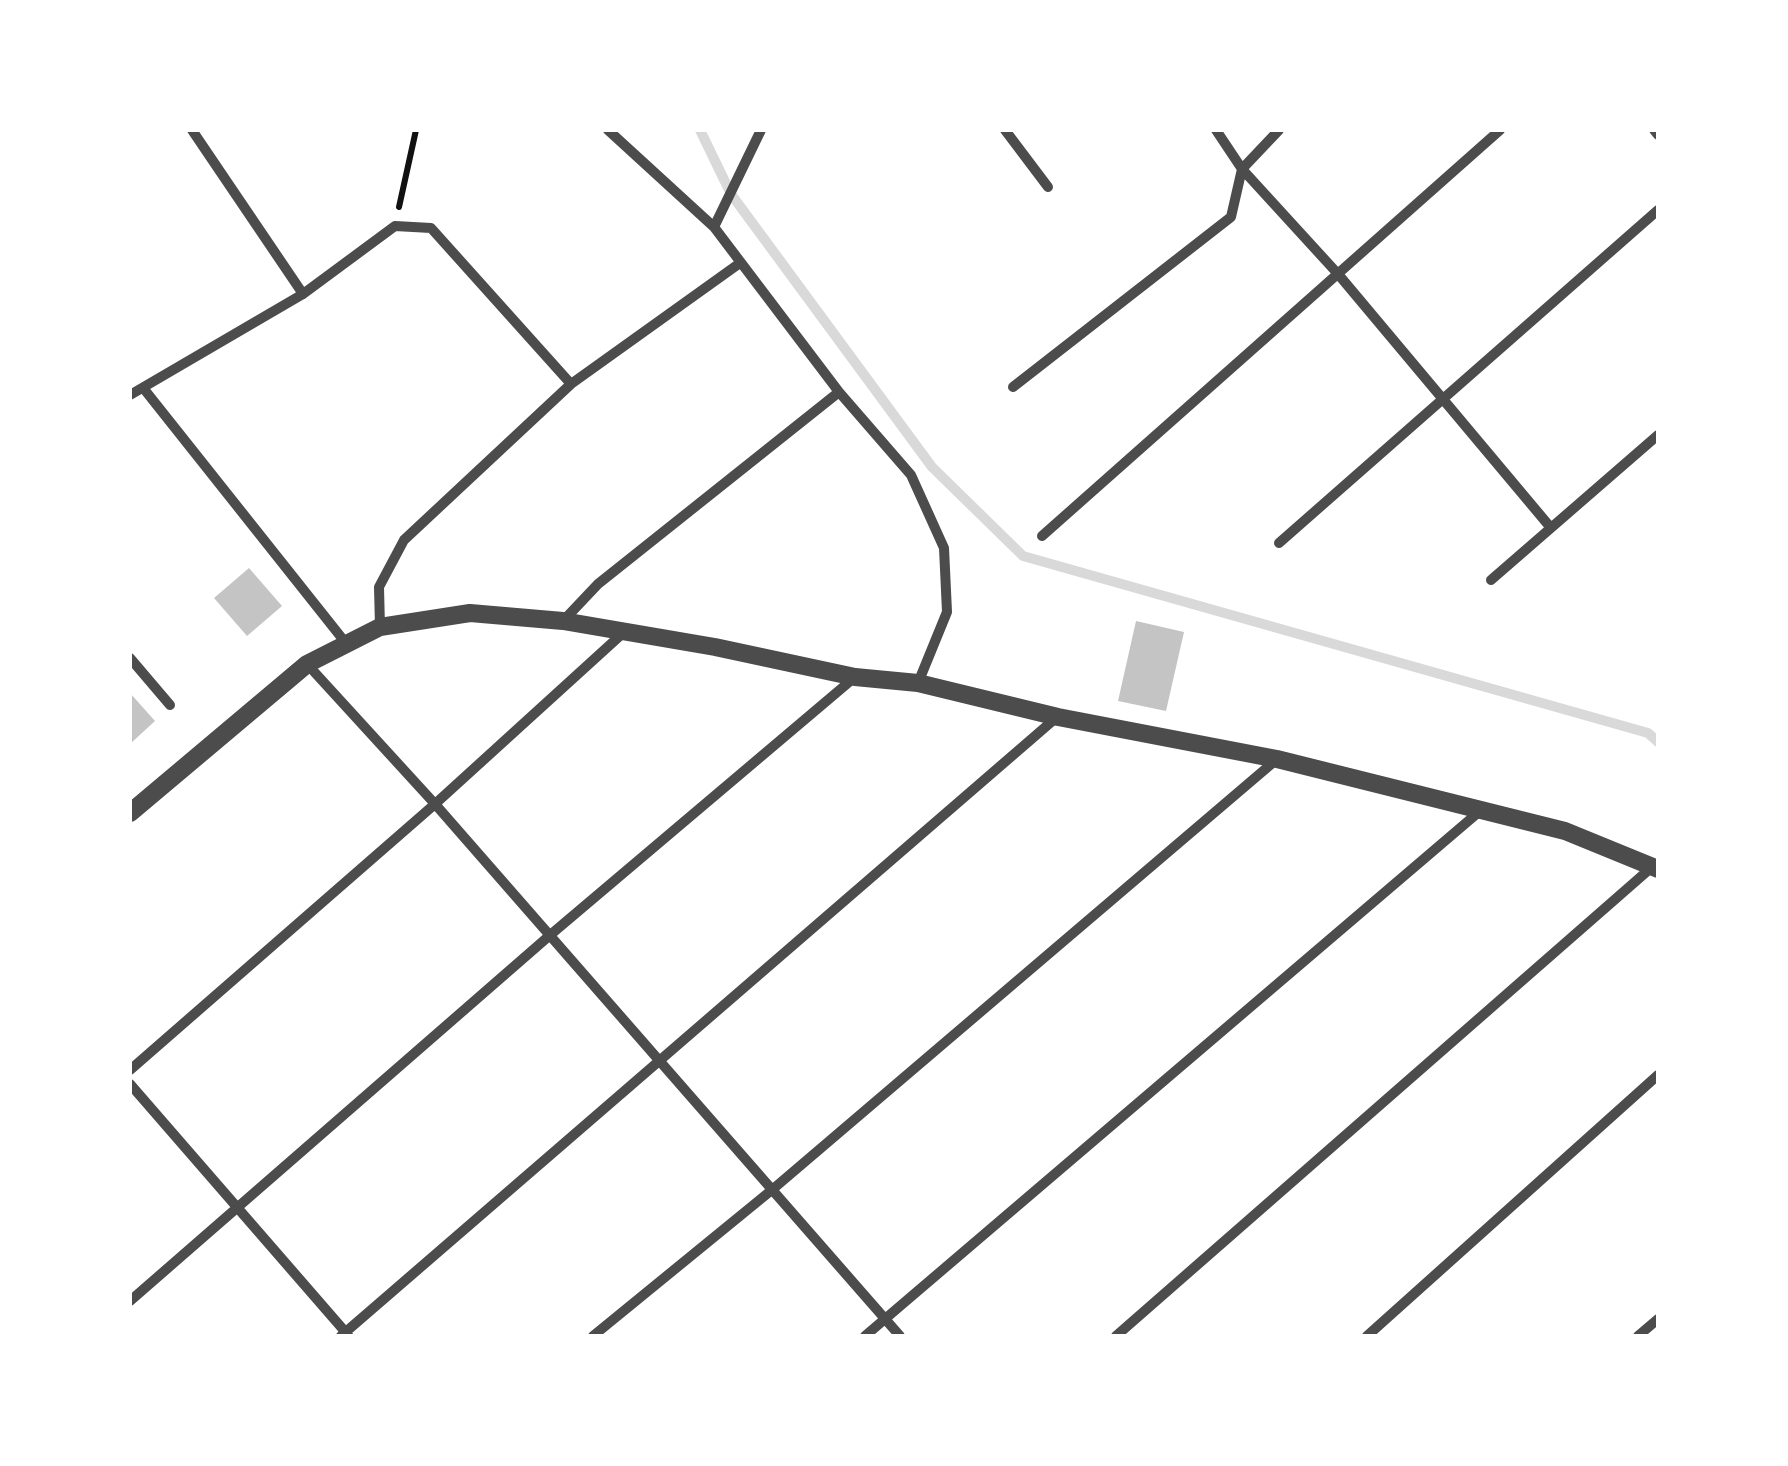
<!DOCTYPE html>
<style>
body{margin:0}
#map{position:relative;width:1788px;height:1466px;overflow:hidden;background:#fff;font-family:"Titillium Web",sans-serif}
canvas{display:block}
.frame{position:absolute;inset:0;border:132px solid #fff;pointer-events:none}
</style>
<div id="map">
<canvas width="1788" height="1466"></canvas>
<div class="frame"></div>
</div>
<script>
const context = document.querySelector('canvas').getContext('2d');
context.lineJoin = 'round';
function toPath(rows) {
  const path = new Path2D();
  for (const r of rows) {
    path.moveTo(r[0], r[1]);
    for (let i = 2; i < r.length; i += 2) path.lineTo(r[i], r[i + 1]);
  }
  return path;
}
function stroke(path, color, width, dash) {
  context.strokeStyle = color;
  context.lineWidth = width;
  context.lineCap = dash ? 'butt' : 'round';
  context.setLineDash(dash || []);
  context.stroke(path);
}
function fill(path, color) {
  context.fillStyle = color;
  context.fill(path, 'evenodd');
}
const stream = toPath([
 [700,130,731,194,932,467,1023,556,1648,733,1658,742]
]);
const building = toPath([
 [249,568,282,606,247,636,214,598],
 [1136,621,1184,632,1166,711,1118,701],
 [130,693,155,721,130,744]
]);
const path = toPath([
 [399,207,416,130]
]);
const minor = toPath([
 [192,130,303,294],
 [608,130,714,227,839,392,911,475,944,548,947,612,918,683],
 [1005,130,1048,187],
 [1216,130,1242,169,1338,274,1551,528],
 [1654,130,1658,135],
 [714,227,761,130],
 [1013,387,1231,217,1242,169,1279,130],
 [144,389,345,642],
 [130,395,303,294,395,226,431,228,571,384],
 [1042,536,1500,130],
 [1279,543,1658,210],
 [1491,580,1658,435],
 [563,621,598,584,839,392],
 [380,627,379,587,404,540,571,384,740,263],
 [130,658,170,705],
 [307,664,435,804,900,1336],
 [130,1070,435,804,623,633],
 [130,1084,348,1335],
 [130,1301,549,936,855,677],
 [341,1336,1057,717],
 [593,1336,773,1189,1276,760],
 [865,1336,1480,811],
 [1116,1336,1652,867],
 [1367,1336,1658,1075],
 [1638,1336,1658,1319]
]);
const tertiary = toPath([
 [130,813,307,664,380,627,470,613,563,621,715,647,855,677,918,683,1058,717,1277,759,1565,831,1658,869]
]);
stroke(stream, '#d9d9d9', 10);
fill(building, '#c4c4c4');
stroke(path, '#111', 6);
stroke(minor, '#4c4c4c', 10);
stroke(tertiary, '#4c4c4c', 18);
</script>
